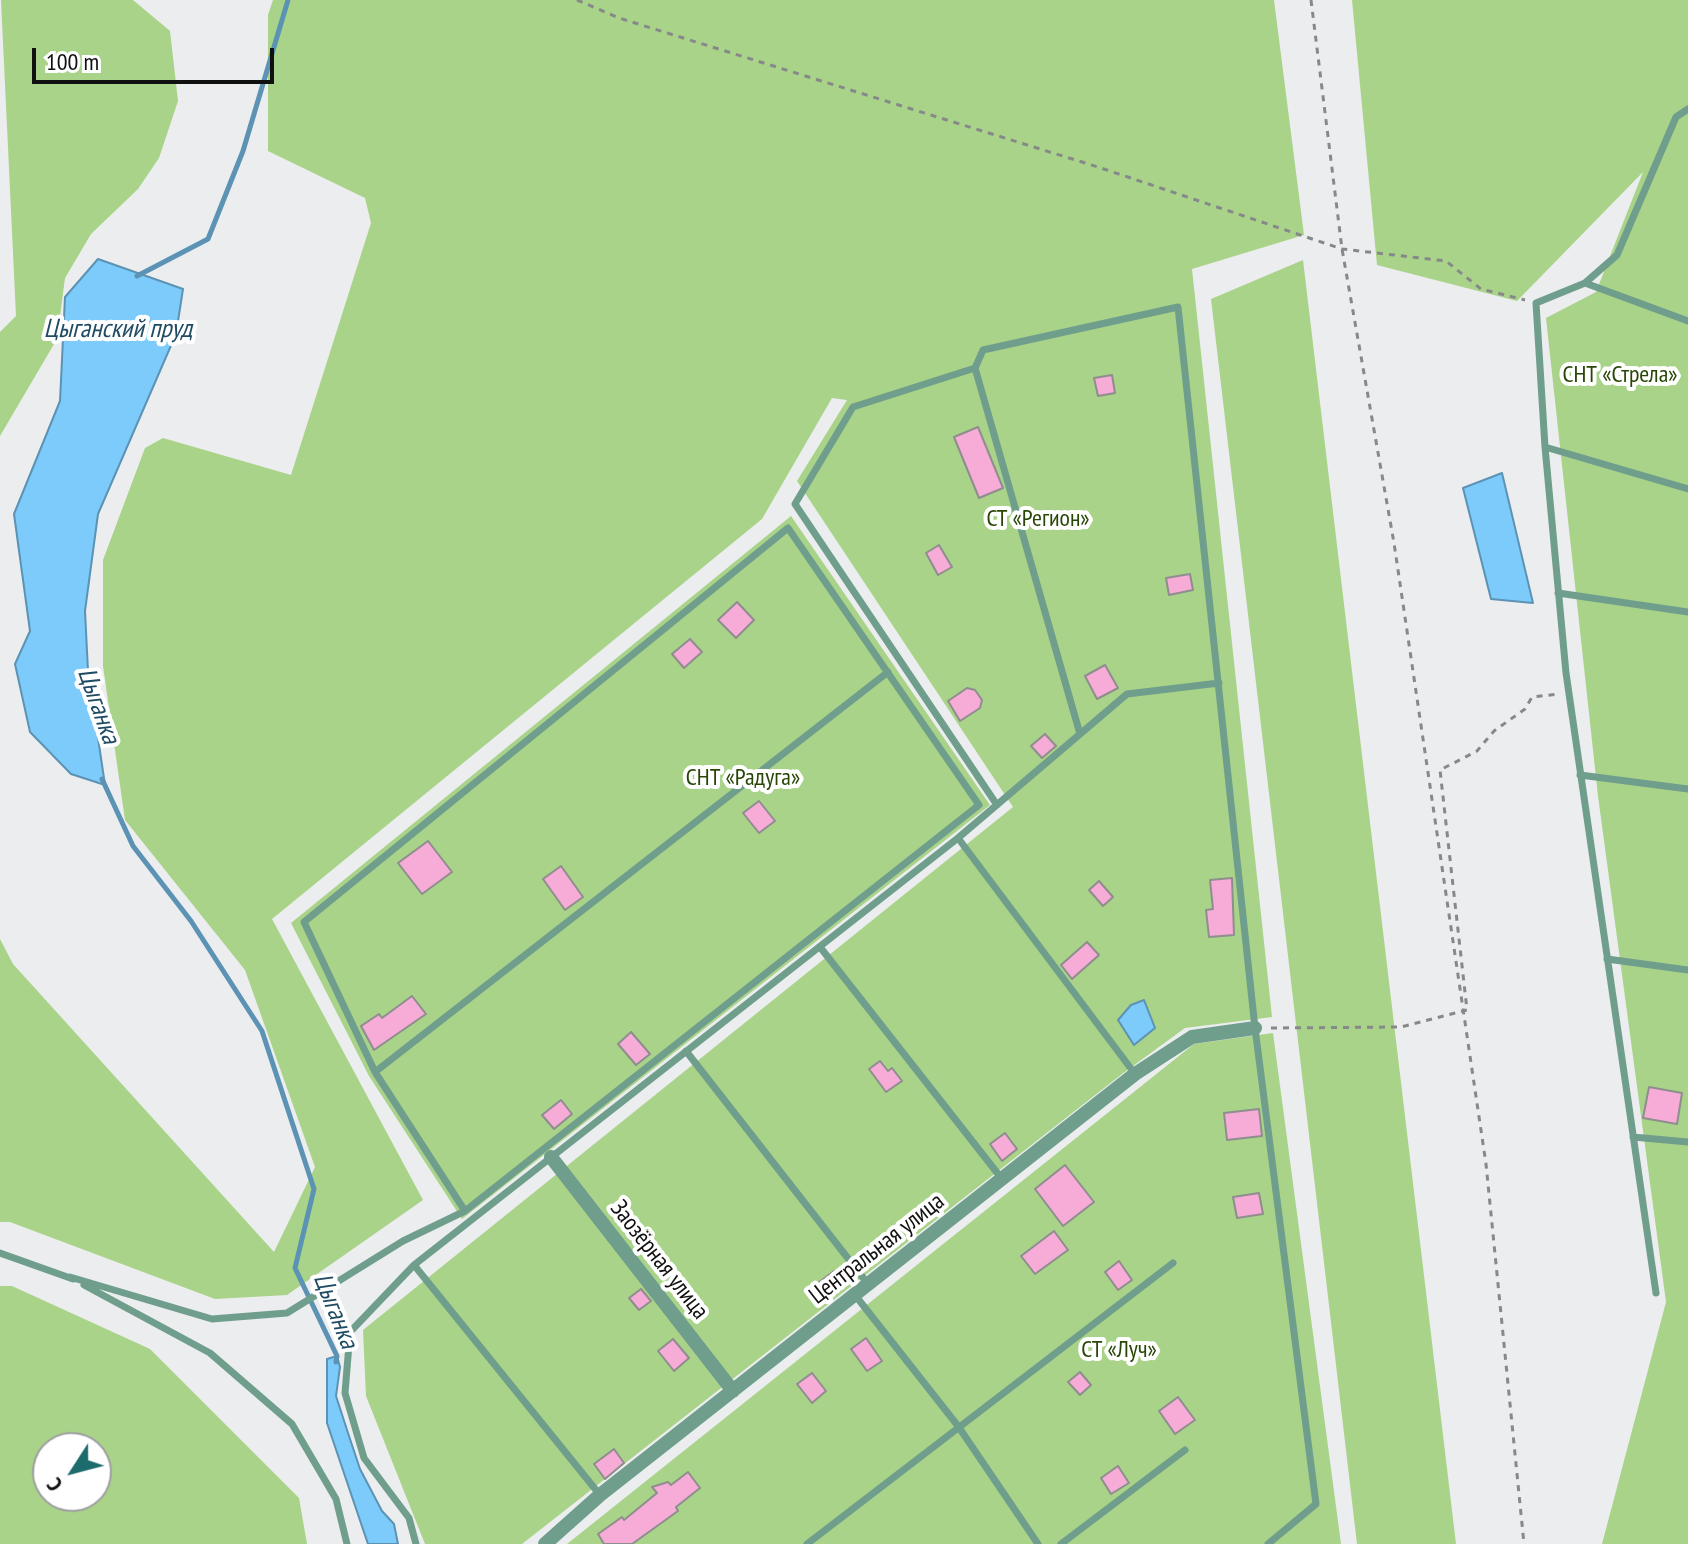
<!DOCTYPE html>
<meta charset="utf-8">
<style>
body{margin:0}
#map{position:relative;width:1688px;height:1544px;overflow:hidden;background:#ecedef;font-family:"PT Sans Narrow",sans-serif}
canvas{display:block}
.north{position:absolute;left:32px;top:1432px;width:80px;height:80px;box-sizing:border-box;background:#fff;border:2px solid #9f9fa0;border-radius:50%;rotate:234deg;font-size:22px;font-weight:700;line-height:32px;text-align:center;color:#101011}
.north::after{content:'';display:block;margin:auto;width:28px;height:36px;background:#1e6b6d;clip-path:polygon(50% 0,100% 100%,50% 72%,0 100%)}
.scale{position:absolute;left:32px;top:48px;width:242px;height:36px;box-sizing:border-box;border:4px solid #101011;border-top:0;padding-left:10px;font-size:24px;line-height:28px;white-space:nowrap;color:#101011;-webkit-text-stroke:6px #fff;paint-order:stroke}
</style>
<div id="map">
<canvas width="1688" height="1544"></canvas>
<div class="north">С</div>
<div class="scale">100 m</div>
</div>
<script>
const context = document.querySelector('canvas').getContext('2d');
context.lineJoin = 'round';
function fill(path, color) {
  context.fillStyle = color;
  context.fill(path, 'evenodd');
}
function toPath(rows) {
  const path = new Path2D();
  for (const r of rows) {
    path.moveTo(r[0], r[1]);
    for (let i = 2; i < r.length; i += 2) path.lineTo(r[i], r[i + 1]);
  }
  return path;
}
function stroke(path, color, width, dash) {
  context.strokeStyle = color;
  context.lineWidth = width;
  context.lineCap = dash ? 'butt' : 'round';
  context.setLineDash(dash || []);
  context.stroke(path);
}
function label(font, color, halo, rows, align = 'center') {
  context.font = font + ' "PT Sans Narrow",sans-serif';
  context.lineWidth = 8;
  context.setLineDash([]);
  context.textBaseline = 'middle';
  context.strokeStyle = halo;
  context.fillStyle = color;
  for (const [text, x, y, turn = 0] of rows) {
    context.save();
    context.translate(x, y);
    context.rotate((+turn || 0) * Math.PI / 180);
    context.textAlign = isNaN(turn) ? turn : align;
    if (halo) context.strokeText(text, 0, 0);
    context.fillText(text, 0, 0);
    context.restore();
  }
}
const green = toPath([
 [1,0,133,0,170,31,178,101,159,158,138,189,91,234,65,278,57,339,0,436,0,332,16,316],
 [273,0,1274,0,1304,235,1192,269,1272,1017,1185,1028,1122,1074,522,1544,425,1544,366,1396,363,1330,1013,807,797,481,847,400,832,398,762,519,272,919,423,1200,287,1295,215,1299,10,1222,0,1222,0,939,13,964,274,1252,315,1167,245,970,125,820,103,666,103,560,145,448,163,438,291,475,371,223,365,198,268,151,268,15],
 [1352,0,1688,0,1688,1544,1602,1544,1666,1302,1598,796,1546,318,1596,292,1643,172,1517,301,1377,265],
 [1303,260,1456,1544,1357,1544,1211,299],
 [791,516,990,805,462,1219,369,1076,291,923],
 [1273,1033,1341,1544,567,1544,1194,1044],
 [0,1286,12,1286,150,1349,299,1498,307,1544,0,1544],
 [48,1448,96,1448,96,1496,48,1496]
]);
const water = toPath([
 [98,259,183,289,176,334,98,514,85,611,88,671,105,785,71,774,30,732,15,664,30,631,14,514,60,401,65,297,98,259],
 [1502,473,1533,603,1491,599,1463,488,1502,473],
 [1144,1000,1155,1028,1134,1045,1118,1020,1131,1005,1144,1000],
 [337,1356,340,1367,336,1396,349,1436,360,1469,382,1511,394,1524,398,1544,368,1544,327,1423,327,1359,337,1356]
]);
const stream = toPath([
 [137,276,208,239,243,151,288,0],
 [102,779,133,846,191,921,262,1031,314,1189,295,1268,337,1356,336,1362]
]);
const building = toPath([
 [1112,375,1115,393,1098,396,1094,378,1112,375],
 [978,427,1003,488,979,498,954,437,978,427],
 [939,545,952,567,938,575,926,553,939,545],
 [1190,574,1193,590,1169,595,1166,578,1190,574],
 [737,602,754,620,736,638,718,620,737,602],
 [690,639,702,652,684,668,672,654,690,639],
 [1105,665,1118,688,1097,699,1085,676,1105,665],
 [967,688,975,690,982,700,980,708,960,721,948,701,967,688],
 [1045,734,1056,746,1042,758,1031,746,1045,734],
 [759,801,775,821,759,833,743,813,759,801],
 [428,841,452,872,422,894,398,863,428,841],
 [561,866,583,897,565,910,543,879,561,866],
 [1232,878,1234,935,1209,937,1206,910,1213,909,1210,880,1232,878],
 [1099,881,1113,897,1103,906,1089,890,1099,881],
 [1087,942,1099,955,1072,979,1061,965,1087,942],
 [412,996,426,1014,374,1050,361,1026,379,1014,382,1018,412,996],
 [631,1032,650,1054,636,1065,618,1044,631,1032],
 [880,1061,888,1071,892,1068,902,1081,886,1092,869,1069,880,1061],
 [1649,1087,1682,1093,1677,1124,1643,1118,1649,1087],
 [561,1100,572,1114,554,1129,542,1115,561,1100],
 [1259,1109,1262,1136,1227,1140,1224,1113,1259,1109],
 [1005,1133,1017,1149,1002,1161,990,1144,1005,1133],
 [1065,1165,1094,1202,1063,1226,1035,1189,1065,1165],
 [1259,1193,1263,1214,1237,1218,1233,1197,1259,1193],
 [1054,1231,1068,1250,1035,1274,1021,1256,1054,1231],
 [1119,1261,1132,1280,1118,1290,1105,1272,1119,1261],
 [834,1271,845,1286,830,1298,818,1283,834,1271],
 [641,1289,651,1301,639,1310,629,1298,641,1289],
 [866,1338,882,1361,867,1371,851,1349,866,1338],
 [673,1339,689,1358,674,1371,658,1351,673,1339],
 [1080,1372,1091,1385,1080,1395,1068,1382,1080,1372],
 [812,1373,826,1391,812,1403,797,1384,812,1373],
 [1178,1397,1195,1420,1175,1434,1159,1411,1178,1397],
 [614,1449,624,1463,605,1479,594,1464,614,1449],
 [1118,1466,1129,1483,1111,1494,1101,1478,1118,1466],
 [688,1472,700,1488,676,1507,678,1511,632,1544,604,1544,598,1534,622,1517,624,1520,657,1493,652,1487,668,1482,671,1485,688,1472]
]);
const path = toPath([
 [577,0,619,18,1098,167,1342,249,1446,261,1481,289,1525,300],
 [1311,0,1342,249,1394,543,1486,1164,1524,1544],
 [1271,1028,1401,1027,1467,1010,1440,770,1477,751,1494,731,1525,709,1532,697,1559,694]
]);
const service = toPath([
 [1585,283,1688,321],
 [975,368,853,407,795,504,997,805],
 [1545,447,1688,489],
 [1558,593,1688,612],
 [1080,734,975,368,983,350,1178,307,1255,1028,1316,1504,1268,1544],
 [1580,775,1688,789],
 [820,947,1002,1179],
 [1607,959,1688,970],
 [686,1051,868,1284],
 [375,1072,888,672],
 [1135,1074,958,838,1127,694,1219,683],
 [1633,1137,1688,1142],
 [0,1253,73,1279],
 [414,1265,600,1495],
 [70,1277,212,1319,287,1313,403,1241,465,1211,979,805,788,528,304,922,375,1072,465,1211],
 [84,1285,210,1353,292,1424,336,1499,347,1544],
 [1656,1293,1566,673,1545,447,1536,303,1585,283,1617,255,1676,117,1688,109],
 [855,1295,958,1426,1038,1544],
 [416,1544,409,1518,364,1458,345,1393,350,1332,414,1265,958,838],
 [807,1544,1173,1263],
 [1061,1544,1185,1450]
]);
const minor = toPath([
 [551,1157,733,1391],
 [545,1544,600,1495,1135,1074,1192,1037,1255,1028]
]);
const parkNames = [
 ["СНТ «Стрела»",1620,375],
 ["СТ «Регион»",1038,519],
 ["СНТ «Радуга»",743,778],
 ["СТ «Луч»",1119,1350]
];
const streetNames = [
 ["Центральная улица",877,1249,-38],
 ["Заозёрная улица",659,1260,52]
];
const waterNames = [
 ["Цыганский пруд",118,330],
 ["Цыганка",98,706,70],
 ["Цыганка",335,1311,68]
];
fill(green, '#a8d388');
fill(water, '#7dcbfa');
stroke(water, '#5c93b4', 2);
stroke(stream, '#5c93b4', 5);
fill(building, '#f6acd6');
stroke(building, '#8f8d8e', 2);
stroke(path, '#87888a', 3, [6, 6]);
stroke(service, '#6f9e8d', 7);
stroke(minor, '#6f9e8d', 14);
label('24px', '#284606', '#fff', parkNames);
label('24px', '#101011', '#fff', streetNames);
label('italic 26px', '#1f4b63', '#fff', waterNames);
</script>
